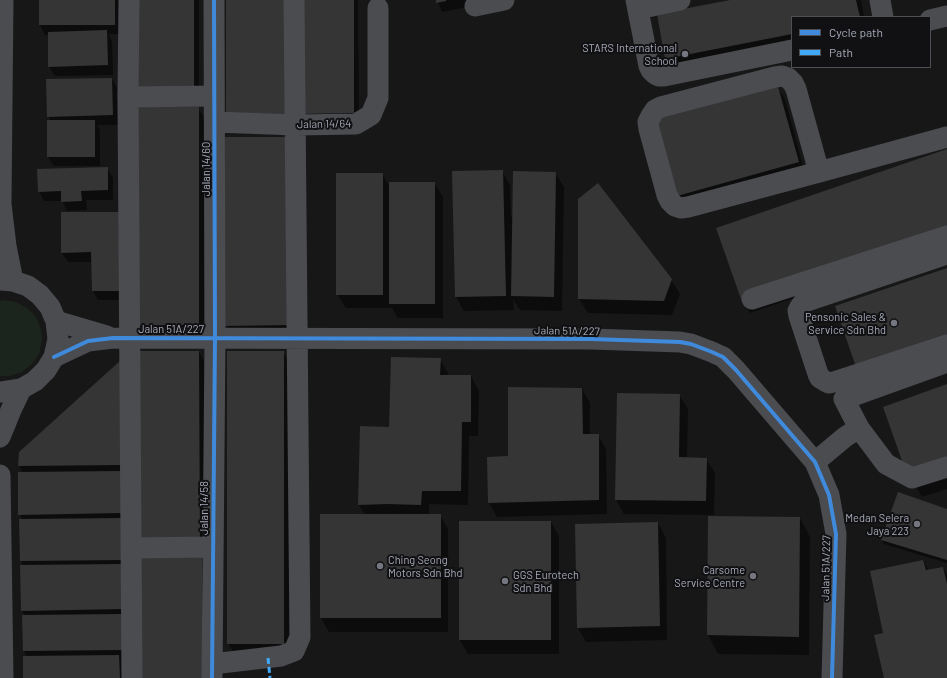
<!DOCTYPE html>
<style>
body{margin:0}
#map{position:relative;width:947px;height:678px;overflow:hidden;background:#171717;font-family:Barlow,sans-serif}
canvas{display:block}
.legend{position:absolute;left:791px;top:16px;width:140px;height:52px;box-sizing:border-box;background:#111113;border:1px solid #4d4f55;margin:0;padding:5px 7px;list-style:none;font-size:12px;color:#a7abb9}
.legend li{display:flex;align-items:center;gap:8px;height:20px}
.legend b{width:20px;border:1px solid #4d4f55}
</style>
<div id="map">
<canvas width="947" height="678"></canvas>
<ul class="legend">
<li><b style="height:5px;background:#408adc"></b>Cycle path</li>
<li><b style="height:5px;background:#3fa9f5"></b>Path</li>
</ul>
</div>
<script>
const context = document.querySelector('canvas').getContext('2d');
context.lineJoin = 'round';
function fill(path, color) {
  context.fillStyle = color;
  context.fill(path, 'evenodd');
}
function toPath(rows) {
  const path = new Path2D();
  for (const r of rows) {
    path.moveTo(r[0], r[1]);
    for (let i = 2; i < r.length; i += 2) path.lineTo(r[i], r[i + 1]);
  }
  return path;
}
function stroke(path, color, width, dash) {
  context.strokeStyle = color;
  context.lineWidth = width;
  context.lineCap = dash ? 'butt' : 'round';
  context.setLineDash(dash || []);
  context.stroke(path);
}
function label(font, color, halo, rows, align = 'center') {
  context.font = font + ' Barlow,sans-serif';
  context.lineWidth = 4;
  context.setLineDash([]);
  context.textBaseline = 'middle';
  context.strokeStyle = halo;
  context.fillStyle = color;
  for (const [text, x, y, turn = 0] of rows) {
    context.save();
    context.translate(x, y);
    context.rotate((+turn || 0) * Math.PI / 180);
    context.textAlign = isNaN(turn) ? turn : align;
    if (halo) context.strokeText(text, 0, 0);
    context.fillText(text, 0, 0);
    context.restore();
  }
}
const green = toPath([
 [3,300,16,302,27,308,36,317,41,329,42,341,39,354,32,364,22,372,10,376,0,376,0,301]
]);
const shadow = toPath([
 [40,0,120,0,120,34,108,34,112,41,113,75,55,76,49,67,49,35,45,35,40,25],
 [138,0,199,0,199,102],
 [302,0,358,0,359,123,307,123,302,113],
 [437,0,504,0,442,12],
 [735,0,861,0,864,17,792,17,792,50,675,73,666,59,658,15],
 [112,79,117,88,118,125,97,125,100,130,100,166,54,166,48,157,51,121,48,116],
 [776,85,785,99,806,177,686,209,678,195],
 [198,108,204,117,204,334,140,335,134,325],
 [226,138,296,335,232,335,226,325],
 [947,150,947,246,750,313,742,299],
 [107,168,113,178,113,200,86,200,87,210,67,211,62,201,44,201,39,191],
 [502,171,510,185,511,216,513,216,555,173,564,187,562,311,520,310,513,299,514,310,464,311,456,297,453,172],
 [382,174,390,187,434,183,443,197,443,318,398,318,392,308,346,308,337,294],
 [120,213,127,300,98,300,93,291,93,262,68,262,62,253],
 [671,280,680,294,672,315,588,313,579,299],
 [135,352,199,352,204,361,207,562,207,678],
 [283,352,289,362,289,653,234,653,228,643],
 [440,359,448,373,448,376,471,376,479,391,478,436,469,436,468,505,429,504,429,515,440,515,448,529,448,632,329,632,321,618,365,515,359,505,390,428],
 [120,362,127,659,121,659,124,665,124,678,24,678,27,657,24,651,23,616,25,616,22,610,24,566,21,561,23,520,19,514,23,473,19,466,20,453],
 [947,385,947,489,922,497,907,471],
 [582,389,590,403,590,435,598,435,606,449,607,514,497,517,489,503,509,457],
 [679,395,688,409,687,458,706,459,715,473,714,515,624,514,616,500],
 [947,510,947,563,884,544,882,540],
 [709,517,800,518,810,537,809,655,718,654,708,635],
 [460,522,551,522,559,536,559,654,468,654,460,640],
 [658,523,666,538,667,640,586,642,578,628],
 [923,561,929,571,943,568,947,575,947,678,885,678,884,633]
]);
const building = toPath([
 [39,0,115,0,115,25,39,25],
 [137,0,194,0,194,93,137,93],
 [226,0,290,0,290,115,226,115],
 [301,0,354,0,354,113,301,114],
 [436,0,446,0,446,1,436,3],
 [730,0,856,0,860,17,792,17,792,34,665,59,657,14],
 [107,30,108,65,48,67,48,32],
 [112,78,113,115,47,117,46,79],
 [777,83,799,162,677,196,655,117],
 [133,107,199,107,199,325,133,325],
 [47,120,95,120,95,157,47,157],
 [225,137,291,137,291,325,225,326],
 [947,149,947,229,741,299,716,228],
 [108,167,108,190,81,191,82,201,61,202,61,191,38,192,37,169],
 [503,170,506,296,455,297,452,171],
 [513,171,556,172,554,297,511,296],
 [336,173,383,173,383,295,336,295],
 [389,182,435,182,435,304,389,304],
 [598,183,672,279,664,301,578,299,578,199],
 [61,212,121,212,122,291,92,291,91,252,61,253],
 [947,268,947,339,857,370,835,306],
 [134,351,199,351,200,543,134,544],
 [227,351,284,351,284,644,227,644],
 [391,357,441,358,440,375,471,375,471,422,462,422,461,491,422,491,421,505,387,504,358,505,360,426,389,427],
 [121,360,121,465,18,466,19,452],
 [947,384,947,457,906,472,883,407],
 [508,387,582,388,583,434,599,434,599,500,488,503,487,457,508,456],
 [617,393,680,394,679,457,707,458,706,501,615,500],
 [121,471,121,513,18,515,18,472],
 [898,492,947,509,947,560,881,540],
 [320,514,441,514,441,618,320,618],
 [708,516,800,517,799,637,707,635],
 [123,518,123,560,20,561,19,519],
 [459,521,551,521,551,640,459,640],
 [658,522,660,626,577,628,575,524],
 [135,552,202,552,202,678,135,678],
 [923,560,926,570,943,567,947,584,947,678,884,678,874,635,883,633,870,571],
 [123,564,123,609,21,611,20,565],
 [122,614,122,650,23,651,22,615],
 [119,655,120,678,23,678,23,656]
]);
const minor = toPath([
 [3,0,1,204,6,246,13,281],
 [129,0,128,97,132,678],
 [636,0,649,66,651,70,655,74,659,76,664,76,792,50],
 [880,0,883,17],
 [475,6,504,0],
 [638,9,680,0],
 [930,20,947,16],
 [128,97,214,96],
 [215,122,296,125,356,124,371,115,378,98,378,8],
 [819,172,688,207,681,208,675,206,670,201,667,195,649,129,648,122,651,116,655,110,661,107,775,77,782,76,788,78,793,83,796,89,819,172,947,137],
 [947,254,807,301,803,303,800,307,798,311,799,316,818,374,820,378,825,381,829,383,834,382,947,345],
 [0,280,13,281,28,286,40,295,50,307,56,321,58,339,54,357,46,370,35,381,21,389,0,392],
 [752,299,947,236],
 [56,321,107,336],
 [54,357,88,341,113,338,591,339,680,342,691,344,712,352,723,357,736,370,815,462,829,495,836,534,832,678],
 [947,362,844,399,859,428,886,464,912,478,947,467],
 [0,437,11,410,21,389],
 [815,462,845,437,859,428],
 [0,475,3,678],
 [131,548,213,547],
 [212,664,281,656,294,651,300,637,294,0],
 [212,677,215,338,214,0]
]);
const quiet = toPath([
 [268,658,270,678]
]);
const cycleway = toPath([
 [54,357,88,341,113,338,591,339,680,342,691,344,712,352,723,357,736,370,815,462,829,495,836,534,832,678],
 [212,678,215,338,214,0]
]);
const markers = [
 [685,54,4,"#757780"],
 [894,323,4,"#757780"],
 [917,524,4,"#757780"],
 [380,566,4,"#757780"],
 [753,576,4,"#757780"],
 [505,581,4,"#757780"]
];
const poiNames = [
 ["STARS International",677,48],
 ["School",677,61],
 ["Pensonic Sales &",886,317],
 ["Service Sdn Bhd",886,330],
 ["Medan Selera",909,518],
 ["Jaya 223",909,531],
 ["Ching Seong",388,560,"left"],
 ["Motors Sdn Bhd",388,573,"left"],
 ["Carsome",745,570],
 ["Service Centre",745,583],
 ["GGS Eurotech",513,575,"left"],
 ["Sdn Bhd",513,588,"left"]
];
const streetNames = [
 ["Jalan 14/64",324,124,-1],
 ["Jalan 14/60",206,169,-90],
 ["Jalan 51A/227",171,329],
 ["Jalan 51A/227",567,331,1],
 ["Jalan 14/58",204,508,-90],
 ["Jalan 51A/227",826,568,-89]
];
fill(green, '#1c241e');
fill(shadow, '#0007');
fill(building, '#353536');
stroke(minor, '#4a4c50', 21);
stroke(quiet, '#3fa9f5', 3, [6, 3]);
stroke(cycleway, '#408adc', 4);
for (const [x, y, r, color] of markers) {
  const dot = new Path2D();
  dot.arc(x, y, r, 0, 2 * Math.PI);
  context.fillStyle = color;
  context.fill(dot);
  stroke(dot, '#111113', 1.5);
}
label('11px', '#a7abb9', '#111113', poiNames, 'right');
label('11px', '#a7abb9', '#111113', streetNames);
</script>
